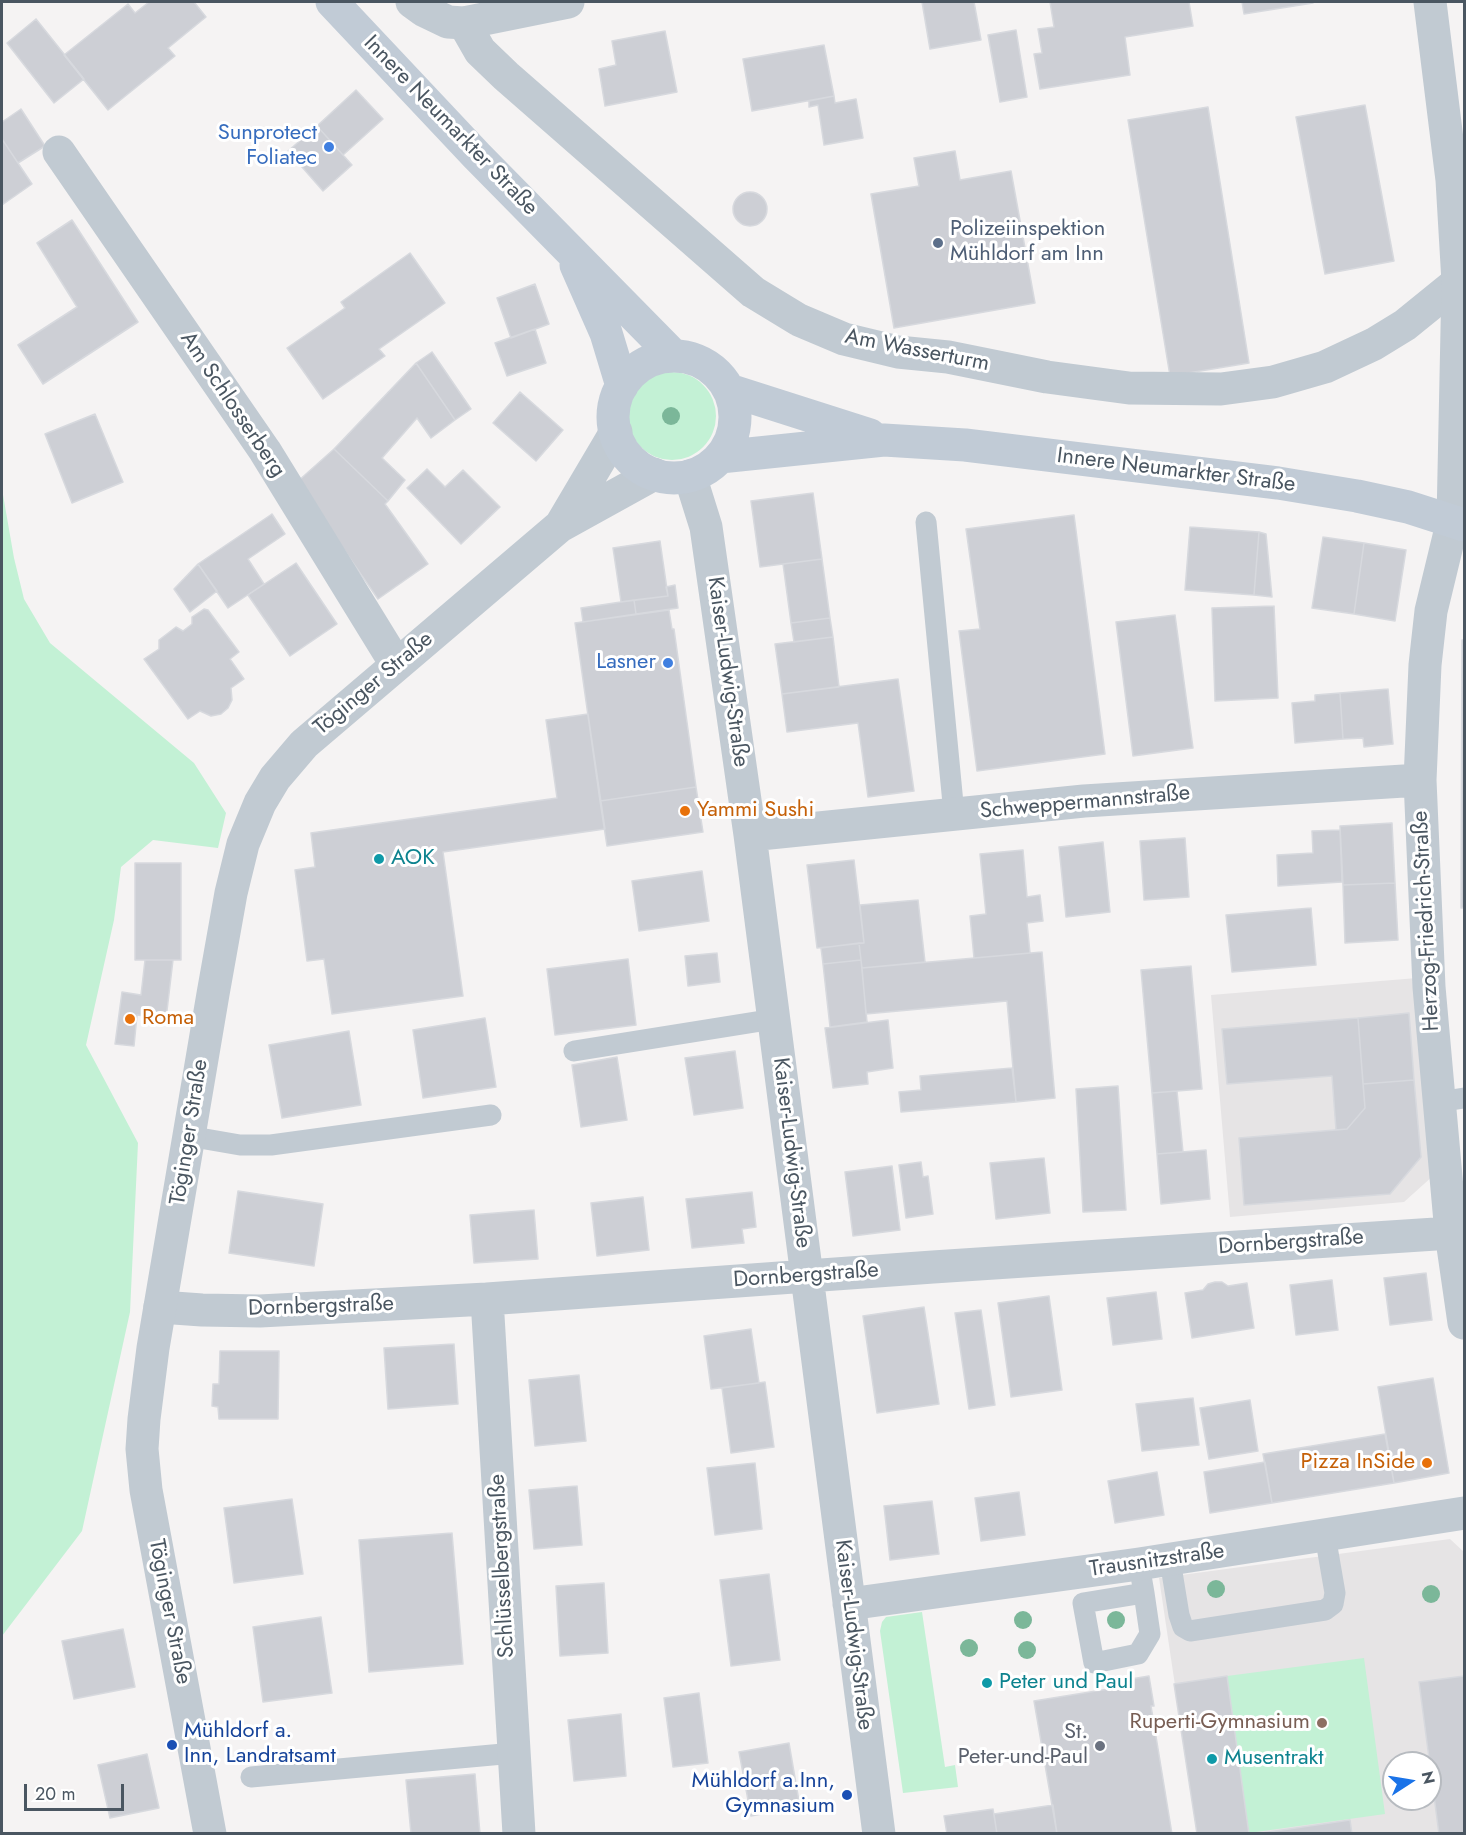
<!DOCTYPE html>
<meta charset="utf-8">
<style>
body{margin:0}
#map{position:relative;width:1466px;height:1835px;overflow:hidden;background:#f5f3f3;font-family:Jost,sans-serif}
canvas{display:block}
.frame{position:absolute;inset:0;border:3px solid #4a5661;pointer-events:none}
.north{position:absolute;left:1382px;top:1751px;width:60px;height:60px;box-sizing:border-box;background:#fff;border:2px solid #b7bbc0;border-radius:50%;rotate:78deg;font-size:16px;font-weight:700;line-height:24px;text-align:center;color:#4a5661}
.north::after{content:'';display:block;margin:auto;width:21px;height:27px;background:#1a73e8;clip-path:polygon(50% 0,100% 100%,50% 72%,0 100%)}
.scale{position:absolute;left:24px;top:1784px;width:100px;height:27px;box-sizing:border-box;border:3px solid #4a5661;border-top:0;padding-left:8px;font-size:18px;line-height:21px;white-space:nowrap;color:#4a5661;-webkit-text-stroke:4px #fff;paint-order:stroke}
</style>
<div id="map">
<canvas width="1466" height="1835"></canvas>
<div class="frame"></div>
<div class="north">N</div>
<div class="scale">20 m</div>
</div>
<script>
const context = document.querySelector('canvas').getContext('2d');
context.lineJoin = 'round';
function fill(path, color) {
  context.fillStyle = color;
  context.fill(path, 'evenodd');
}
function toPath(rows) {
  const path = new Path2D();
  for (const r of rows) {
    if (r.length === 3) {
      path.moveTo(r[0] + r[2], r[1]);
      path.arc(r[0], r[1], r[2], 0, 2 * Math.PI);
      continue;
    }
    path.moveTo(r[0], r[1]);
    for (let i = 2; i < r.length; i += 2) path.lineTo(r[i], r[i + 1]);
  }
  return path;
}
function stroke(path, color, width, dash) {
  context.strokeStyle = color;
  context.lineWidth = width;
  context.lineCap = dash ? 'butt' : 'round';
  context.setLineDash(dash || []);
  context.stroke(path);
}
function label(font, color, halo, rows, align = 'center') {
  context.font = font + ' Jost,sans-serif';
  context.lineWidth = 6;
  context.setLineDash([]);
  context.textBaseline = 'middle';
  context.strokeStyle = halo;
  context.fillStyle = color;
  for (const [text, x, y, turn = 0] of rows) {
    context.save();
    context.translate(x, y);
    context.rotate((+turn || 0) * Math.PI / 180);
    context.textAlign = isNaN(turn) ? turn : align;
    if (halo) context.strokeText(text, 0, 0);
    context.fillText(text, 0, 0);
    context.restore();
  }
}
const education = toPath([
 [1417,978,1434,1175,1404,1202,1230,1217,1211,995],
 [1450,1539,1464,1552,1464,1833,1197,1833,1159,1578],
 [1394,1763,1430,1763,1430,1799,1394,1799]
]);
const green = toPath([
 [672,416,44],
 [2,489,14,558,24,599,50,643,194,763,226,813,218,848,153,840,121,867,114,920,86,1045,138,1143,130,1312,82,1531,2,1636],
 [922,1612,945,1767,955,1765,958,1787,903,1793,880,1631,882,1622,886,1617],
 [1364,1658,1385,1814,1249,1833,1227,1676]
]);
const building = toPath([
 [149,2,194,2,206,17,168,48,175,56,108,110,64,55,128,4,135,13,149,2],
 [922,2,974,2,981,40,930,49,922,2],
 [1050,2,1189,2,1193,26,1125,37,1130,75,1040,89,1034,54,1042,53,1038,29,1054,27,1050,2],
 [1242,2,1312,2,1313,3,1244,14,1242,2],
 [36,19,84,79,54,103,7,43,36,19],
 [1016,30,1027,97,1000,102,988,35,1016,30],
 [665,31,677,92,605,106,599,69,616,65,612,41,665,31],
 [824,45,834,96,752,111,743,59,824,45],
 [356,90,383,119,343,155,317,126,356,90],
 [834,96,835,103,856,99,863,138,824,145,818,105,809,107,809,101,834,96],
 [1365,105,1394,261,1325,274,1296,117,1365,105],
 [1208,107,1249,363,1170,376,1128,120,1208,107],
 [21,109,45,146,18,163,2,139,2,122,21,109],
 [317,126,352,165,323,191,288,151,317,126],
 [2,139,32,184,2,205,2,139],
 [955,151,960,180,1011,171,1035,303,894,328,871,194,919,186,914,158,955,151],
 [750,209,17],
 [72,220,138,322,43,384,18,345,77,307,37,243,72,220],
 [410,253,445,303,379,349,385,356,323,399,287,348,345,308,341,302,410,253],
 [535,284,549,324,511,338,497,298,535,284],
 [535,329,546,363,507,376,495,343,535,329],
 [432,352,471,409,455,420,416,363,432,352],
 [416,363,455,420,431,438,417,418,382,458,405,480,388,501,334,449,416,363],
 [520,392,563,430,536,461,493,423,520,392],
 [95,414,123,482,72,503,45,434,95,414],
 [334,449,388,501,385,504,428,564,378,599,297,482,334,449],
 [427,469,445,487,463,470,500,507,461,544,407,488,427,469],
 [813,493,822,559,760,567,751,501,813,493],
 [272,514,285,534,248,559,264,584,228,608,198,564,272,514],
 [1074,515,1105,754,977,771,959,631,980,629,966,529,1074,515],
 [1190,527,1259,532,1254,595,1185,590,1190,527],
 [1259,532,1266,534,1272,597,1254,595,1259,532],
 [1323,537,1364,543,1354,614,1312,608,1323,537],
 [660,541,668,596,621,602,613,548,660,541],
 [1364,543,1406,550,1395,621,1354,614,1364,543],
 [822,559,830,618,791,623,783,564,822,559],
 [296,563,337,624,290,656,248,595,296,563],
 [198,564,217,591,190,612,174,589,198,564],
 [675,585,678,608,636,614,634,600,668,596,666,587,675,585],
 [634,600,636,614,583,622,581,608,634,600],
 [1274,606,1278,698,1215,701,1212,608,1274,606],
 [204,609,208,610,239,652,230,659,244,679,231,688,232,700,228,708,221,714,211,716,200,711,188,719,144,659,159,649,159,640,176,627,183,631,192,624,192,617,204,609],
 [669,610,672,629,674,629,696,787,600,801,575,623,669,610],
 [1175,615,1193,748,1133,756,1116,622,1175,615],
 [830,618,833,637,794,642,791,623,830,618],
 [833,637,839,687,782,694,775,644,833,637],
 [1462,640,1464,640,1464,908,1461,908,1462,640],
 [898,679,914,791,868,797,858,723,787,732,782,694,898,679],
 [1388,689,1393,744,1364,747,1363,738,1343,739,1340,693,1388,689],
 [1340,693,1343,739,1295,743,1292,703,1315,701,1315,695,1340,693],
 [588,714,605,829,443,852,463,996,332,1014,324,959,307,961,295,870,315,867,311,833,557,798,546,720,588,714],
 [696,787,703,832,607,846,600,801,696,787],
 [1392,823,1395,883,1343,885,1340,826,1392,823],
 [1340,830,1342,882,1278,886,1277,855,1313,853,1312,831,1340,830],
 [1185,838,1189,897,1144,900,1140,841,1185,838],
 [1103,842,1110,912,1066,917,1059,847,1103,842],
 [1023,850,1027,897,1040,895,1043,921,1027,923,1030,953,974,958,970,916,986,914,980,854,1023,850],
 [854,860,864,943,817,948,807,865,854,860],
 [135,863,181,863,181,960,135,960,135,863],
 [702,871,709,921,639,931,632,881,702,871],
 [1395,883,1398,940,1345,943,1343,885,1395,883],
 [918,900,925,962,862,968,859,943,864,943,860,905,918,900],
 [1311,908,1316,965,1232,972,1226,915,1311,908],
 [859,943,861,960,823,964,821,948,859,943],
 [1042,952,1055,1098,1016,1102,1007,1001,866,1014,862,968,1042,952],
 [717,953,720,982,688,986,685,956,717,953],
 [628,959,636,1025,555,1035,547,969,628,959],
 [145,960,173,960,166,1019,137,1015,134,1046,115,1044,122,992,141,995,145,960],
 [861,960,867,1022,830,1027,823,964,861,960],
 [1191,966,1202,1089,1152,1093,1141,970,1191,966],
 [1409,1013,1414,1080,1363,1084,1358,1018,1409,1013],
 [485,1018,496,1087,423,1098,413,1030,485,1018],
 [1358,1018,1365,1108,1347,1129,1336,1130,1332,1076,1227,1084,1222,1029,1358,1018],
 [888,1020,893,1068,867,1072,868,1084,833,1088,825,1028,888,1020],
 [349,1031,361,1105,282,1118,269,1045,349,1031],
 [735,1051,743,1108,694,1115,685,1058,735,1051],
 [617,1057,627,1120,581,1127,572,1065,617,1057],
 [1012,1068,1016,1102,901,1112,899,1092,921,1090,920,1076,1012,1068],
 [1414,1080,1421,1157,1390,1194,1244,1205,1239,1138,1347,1129,1365,1108,1363,1084,1414,1080],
 [1118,1086,1126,1210,1083,1212,1076,1089,1118,1086],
 [1177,1091,1183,1152,1157,1154,1152,1093,1177,1091],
 [1206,1150,1210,1199,1161,1204,1157,1154,1206,1150],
 [1044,1158,1050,1213,996,1219,990,1163,1044,1158],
 [921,1162,923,1177,928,1176,933,1214,906,1218,899,1165,921,1162],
 [892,1166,900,1230,853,1236,845,1172,892,1166],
 [238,1191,323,1204,314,1266,229,1253,238,1191],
 [752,1192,756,1227,742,1229,744,1243,692,1248,686,1199,752,1192],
 [643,1197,649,1250,597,1256,591,1203,643,1197],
 [534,1210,538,1259,474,1263,470,1215,534,1210],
 [1426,1273,1432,1320,1390,1325,1384,1278,1426,1273],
 [1332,1280,1338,1330,1296,1335,1290,1285,1332,1280],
 [1215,1282,1222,1282,1228,1286,1247,1283,1254,1328,1192,1338,1185,1293,1203,1290,1208,1284,1215,1282],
 [1156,1292,1162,1339,1113,1345,1107,1298,1156,1292],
 [1049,1296,1062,1390,1011,1397,998,1303,1049,1296],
 [924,1307,939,1404,877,1413,863,1316,924,1307],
 [981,1310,995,1405,969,1409,955,1313,981,1310],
 [751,1329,759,1383,711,1389,704,1336,751,1329],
 [454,1344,458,1404,388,1409,384,1348,454,1344],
 [220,1351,279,1351,278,1419,219,1419,218,1407,212,1406,213,1384,219,1384,220,1351],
 [579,1375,586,1441,535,1446,529,1380,579,1375],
 [1433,1378,1449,1473,1394,1483,1378,1387,1433,1378],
 [765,1382,774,1447,731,1453,722,1388,765,1382],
 [1193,1398,1199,1445,1142,1451,1136,1404,1193,1398],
 [1250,1400,1258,1451,1209,1459,1200,1408,1250,1400],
 [1385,1434,1394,1483,1272,1503,1263,1454,1385,1434],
 [1265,1462,1272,1503,1210,1513,1204,1472,1265,1462],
 [755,1463,762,1529,715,1535,707,1468,755,1463],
 [1157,1472,1164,1515,1115,1523,1108,1481,1157,1472],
 [577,1486,582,1545,534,1549,529,1490,577,1486],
 [1019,1492,1025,1535,981,1541,975,1498,1019,1492],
 [292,1499,303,1574,234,1583,224,1508,292,1499],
 [932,1501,939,1554,890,1560,884,1506,932,1501],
 [452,1533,463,1664,369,1672,359,1540,452,1533],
 [769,1574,780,1660,731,1666,720,1580,769,1574],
 [604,1583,608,1653,560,1656,556,1586,604,1583],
 [321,1617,332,1693,263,1702,253,1627,321,1617],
 [123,1629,135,1687,74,1699,62,1641,123,1629],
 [1149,1676,1154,1706,1151,1706,1172,1834,1057,1834,1034,1701,1121,1687,1119,1681,1149,1676],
 [1227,1676,1249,1834,1197,1834,1174,1684,1227,1676],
 [1464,1676,1464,1834,1439,1834,1419,1682,1464,1676],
 [699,1693,708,1763,673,1767,664,1698,699,1693],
 [621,1714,626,1776,574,1781,568,1720,621,1714],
 [789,1743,800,1807,751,1816,739,1752,789,1743],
 [147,1754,159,1808,110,1818,98,1765,147,1754],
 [475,1774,480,1834,411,1834,406,1780,475,1774],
 [1053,1805,1057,1834,997,1834,994,1814,1053,1805],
 [993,1809,997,1834,947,1834,944,1816,993,1809],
 [1350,1820,1352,1834,1255,1834,1350,1820]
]);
const service = toPath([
 [926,522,954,814],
 [574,1051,774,1019],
 [1439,1102,1464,1098],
 [188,1136,240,1145,271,1145,491,1115],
 [1170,1560,1179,1615,1183,1627,1190,1631,1325,1610,1333,1604,1335,1593,1325,1535],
 [1139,1564,1144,1593,1150,1634,1138,1654,1094,1663,1083,1603,1144,1593],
 [251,1777,514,1753]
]);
const minor = toPath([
 [412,2,423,10,448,22,464,23,568,2],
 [464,23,480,51,506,76,753,292,799,320,844,339,898,352,948,357,1047,377,1129,388,1221,389,1273,382,1325,367,1374,344,1405,325,1458,282],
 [59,152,265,451,396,664],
 [690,476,706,527,750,835,879,1834],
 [1453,520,1431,611,1425,665,1420,780,1429,987,1451,1233,1464,1323],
 [750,835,1084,801,1420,780],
 [487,1299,519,1834],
 [160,1307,202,1310,260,1311,487,1299,933,1267,1451,1233],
 [849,1604,1139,1564,1464,1513]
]);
const tertiary = toPath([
 [1430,2,1452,180,1458,282,1453,520],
 [561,525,616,432],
 [210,1834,146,1490,142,1449,144,1419,153,1348,213,994,231,893,243,844,260,803,275,778,304,744,560,526,654,474]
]);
const secondary = toPath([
 [332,2,477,156,673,355],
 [576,265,606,333,622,386],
 [674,417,61],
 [729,390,870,435],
 [720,457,884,440,965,445,1278,483,1357,496,1408,507,1464,525]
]);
const trees = [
 [671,416],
 [1216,1589],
 [1431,1594],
 [1023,1620],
 [1116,1620],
 [969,1648],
 [1027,1650]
];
const markers = [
 [329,147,6,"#3f7fe0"],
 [938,243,6,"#5c6f8a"],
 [668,663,6,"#3f7fe0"],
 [685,811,6,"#e8710a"],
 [379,859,6,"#0f9aa8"],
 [130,1019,6,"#e8710a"],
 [1427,1463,6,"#e8710a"],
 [987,1683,6,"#0f9aa8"],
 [1322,1723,6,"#8d6e63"],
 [172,1745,6,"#1a4fb4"],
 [1100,1746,6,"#6b7280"],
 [1212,1759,6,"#0f9aa8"],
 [847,1795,6,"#1a4fb4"]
];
const streetNames = [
 ["Innere Neumarkter Straße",450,126,46],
 ["Am Wasserturm",917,351,11],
 ["Am Schlosserberg",232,405,56],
 ["Innere Neumarkter Straße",1176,471,7],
 ["Kaiser-Ludwig-Straße",727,672,82],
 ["Töginger Straße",374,684,-40],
 ["Schweppermannstraße",1085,803,-5],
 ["Herzog-Friedrich-Straße",1427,921,-93],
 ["Töginger Straße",190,1132,-81],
 ["Kaiser-Ludwig-Straße",791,1153,83],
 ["Dornbergstraße",1291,1243,-4],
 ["Dornbergstraße",806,1276,-4],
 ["Dornbergstraße",321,1307,-2],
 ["Trausnitzstraße",1157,1561,-8],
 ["Schlüsselbergstraße",503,1566,-93],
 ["Töginger Straße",169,1612,79],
 ["Kaiser-Ludwig-Straße",853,1635,83]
];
const shopNames = [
 ["Sunprotect",317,134],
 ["Foliatec",317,159],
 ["Lasner",656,663]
];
const serviceNames = [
 ["Polizeiinspektion",950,230],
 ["Mühldorf am Inn",950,255]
];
const foodNames = [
 ["Yammi Sushi",697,811],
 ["Roma",142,1019],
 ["Pizza InSide",1415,1463,"right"]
];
const cultureNames = [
 ["AOK",391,859],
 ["Peter und Paul",999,1683],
 ["Musentrakt",1224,1759]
];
const educationNames = [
 ["Ruperti-Gymnasium",1310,1723]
];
const transitNames = [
 ["Mühldorf a.",184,1732],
 ["Inn, Landratsamt",184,1757],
 ["Mühldorf a.Inn,",835,1782,"right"],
 ["Gymnasium",835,1807,"right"]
];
const worshipNames = [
 ["St.",1088,1733],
 ["Peter-und-Paul",1088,1758]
];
fill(education, '#e6e4e5');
fill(green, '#c3f1d5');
fill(building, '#cdcfd5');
stroke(building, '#d7d9de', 1.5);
stroke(service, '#c1cad2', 21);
stroke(minor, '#c1cad2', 33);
stroke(tertiary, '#c1cad2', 33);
stroke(secondary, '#c1cbd6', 33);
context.fillStyle = '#7bb799';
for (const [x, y] of trees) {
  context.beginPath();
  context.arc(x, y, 9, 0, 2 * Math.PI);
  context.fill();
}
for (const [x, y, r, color] of markers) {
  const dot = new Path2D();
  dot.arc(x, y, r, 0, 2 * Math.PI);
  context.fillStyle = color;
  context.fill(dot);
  stroke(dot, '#fff', 2);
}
label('22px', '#4a5661', '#fff', streetNames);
label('22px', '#366cbe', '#fff', shopNames, 'right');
label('22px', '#4e5e75', '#fff', serviceNames, 'left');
label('22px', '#c56008', '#fff', foodNames, 'left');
label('22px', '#0d838f', '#fff', cultureNames, 'left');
label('22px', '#785e54', '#fff', educationNames, 'right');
label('22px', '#164399', '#fff', transitNames, 'left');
label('22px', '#5b616d', '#fff', worshipNames, 'right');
</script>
